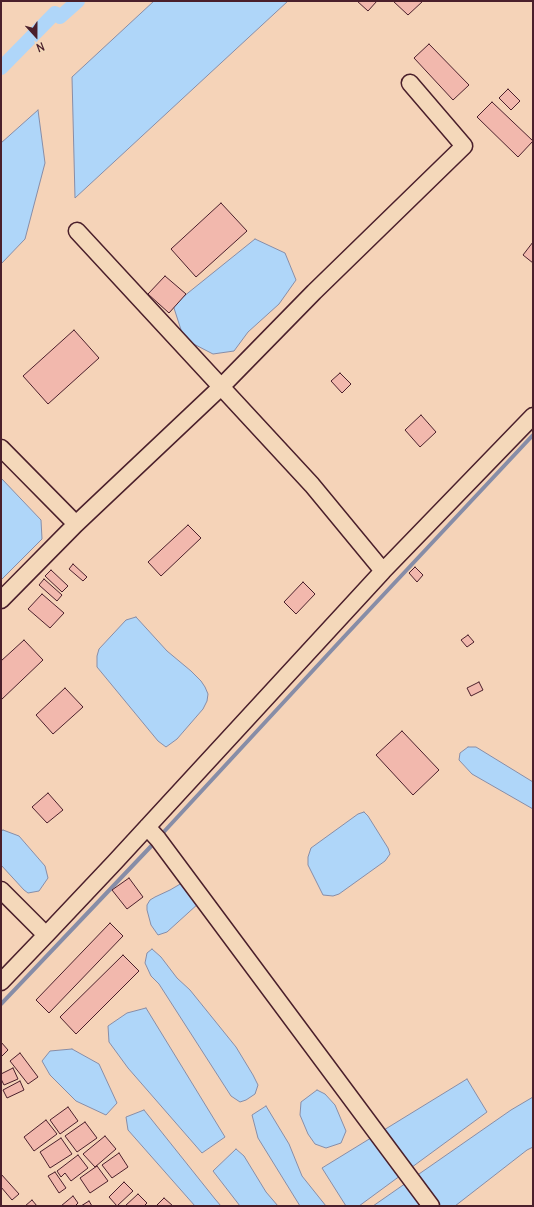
<!DOCTYPE html>
<style>
body{margin:0}
#map{position:relative;width:534px;height:1207px;overflow:hidden;background:#f5d3b8;font-family:Delius,sans-serif}
canvas{display:block}
.frame{position:absolute;inset:0;border:2px solid #4a1f2b;pointer-events:none}
.north{position:absolute;left:16px;top:16px;width:40px;height:40px;-webkit-text-stroke:3px #f4d8ba;paint-order:stroke;rotate:159deg;font-size:11px;font-weight:700;line-height:16px;text-align:center;color:#4a1f2b}
.north::after{content:'';display:block;margin:auto;width:14px;height:18px;background:#4a1f2b;clip-path:polygon(50% 0,100% 100%,50% 72%,0 100%)}
</style>
<div id="map">
<canvas width="534" height="1207"></canvas>
<div class="frame"></div>
<div class="north">N</div>
</div>
<script>
const context = document.querySelector('canvas').getContext('2d');
context.lineJoin = 'round';
function fill(path, color) {
  context.fillStyle = color;
  context.fill(path, 'evenodd');
}
function toPath(rows) {
  const path = new Path2D();
  for (const r of rows) {
    path.moveTo(r[0], r[1]);
    for (let i = 2; i < r.length; i += 2) path.lineTo(r[i], r[i + 1]);
  }
  return path;
}
function stroke(path, color, width, dash) {
  context.strokeStyle = color;
  context.lineWidth = width;
  context.lineCap = dash ? 'butt' : 'round';
  context.setLineDash(dash || []);
  context.stroke(path);
}
const water = toPath([
 [154,1,288,1,75,198,72,77,154,1],
 [38,110,45,163,25,239,1,264,1,143,38,110],
 [255,239,285,253,296,280,279,304,248,332,234,351,213,354,184,339,173,305,255,239],
 [1,478,41,520,42,539,1,580,1,478],
 [136,617,167,651,191,671,201,681,205,687,208,694,207,701,203,709,177,739,166,747,158,741,97,667,97,656,99,649,126,620,136,617],
 [468,747,476,747,533,782,533,809,472,774,459,760,460,753,468,747],
 [364,812,368,816,388,848,390,854,385,861,339,894,333,896,323,895,308,865,308,857,311,848,358,814,364,812],
 [3,830,19,836,45,866,48,878,39,891,28,893,24,890,1,865,1,831,3,830],
 [182,883,199,903,167,932,158,935,151,925,147,910,147,905,150,900,155,897,170,890,182,883],
 [152,949,161,957,177,978,190,990,236,1047,253,1075,258,1085,255,1094,246,1100,240,1102,231,1096,159,984,151,976,145,963,147,953,152,949],
 [146,1008,225,1137,202,1153,128,1068,109,1042,108,1026,127,1013,146,1008],
 [72,1049,99,1064,117,1103,106,1115,76,1101,50,1075,42,1061,50,1051,72,1049],
 [467,1079,487,1112,359,1206,346,1206,322,1168,467,1079],
 [317,1090,325,1094,335,1105,346,1131,341,1143,326,1148,315,1144,308,1134,300,1115,301,1102,317,1090],
 [533,1097,533,1147,527,1150,455,1206,373,1206,511,1110,533,1097],
 [266,1106,289,1144,302,1176,326,1206,300,1206,258,1138,252,1115,266,1106],
 [144,1110,215,1199,221,1206,195,1206,128,1130,126,1117,144,1110],
 [236,1149,244,1156,266,1192,278,1206,240,1206,213,1171,236,1149]
]);
const stream = toPath([
 [160,836,343,638,533,435],
 [1,1004,156,841]
]);
const canal = toPath([
 [1,68,55,13,60,17,78,1]
]);
const building = toPath([
 [357,1,377,1,368,11,357,1],
 [393,1,423,1,408,15,393,1],
 [429,44,469,85,453,100,414,58,429,44],
 [508,89,520,101,511,110,499,98,508,89],
 [492,102,533,141,518,157,477,117,492,102],
 [221,203,247,231,196,277,171,249,221,203],
 [533,242,533,263,523,255,533,242],
 [165,276,186,294,169,313,148,294,165,276],
 [74,330,99,358,48,404,23,376,74,330],
 [340,373,351,384,342,393,331,381,340,373],
 [421,415,436,432,420,447,405,430,421,415],
 [188,525,201,538,161,576,148,562,188,525],
 [73,564,87,577,83,581,69,569,73,564],
 [415,567,423,575,417,582,409,573,415,567],
 [51,570,68,586,62,592,45,576,51,570],
 [44,579,62,595,57,601,39,585,44,579],
 [303,582,315,594,296,614,284,602,303,582],
 [42,594,64,613,50,628,28,609,42,594],
 [468,635,474,642,467,647,461,640,468,635],
 [24,640,43,660,1,700,1,661,24,640],
 [479,682,483,690,471,696,467,688,479,682],
 [65,688,83,707,53,734,36,715,65,688],
 [402,731,439,770,413,795,376,755,402,731],
 [48,793,63,810,47,823,32,807,48,793],
 [129,878,143,897,127,909,112,890,129,878],
 [110,923,123,936,49,1013,36,1000,110,923],
 [123,955,139,971,76,1034,60,1017,123,955],
 [1,1042,8,1050,1,1057,1,1042],
 [20,1053,38,1077,28,1084,10,1061,20,1053],
 [13,1068,18,1079,4,1085,1,1079,1,1074,13,1068],
 [20,1081,24,1090,7,1098,3,1090,20,1081],
 [68,1107,78,1121,60,1134,50,1120,68,1107],
 [46,1120,57,1134,34,1151,24,1137,46,1120],
 [85,1122,97,1138,77,1152,65,1136,85,1122],
 [105,1136,116,1149,95,1167,83,1154,105,1136],
 [61,1138,72,1154,50,1168,40,1152,61,1138],
 [119,1153,128,1167,112,1178,102,1165,119,1153],
 [78,1155,88,1168,71,1181,65,1173,61,1177,57,1171,78,1155],
 [97,1166,108,1181,90,1193,80,1178,97,1166],
 [55,1172,66,1188,59,1193,48,1176,55,1172],
 [1,1174,19,1194,12,1200,1,1187,1,1174],
 [124,1182,133,1191,117,1206,109,1197,124,1182],
 [138,1194,147,1203,144,1206,125,1206,138,1194],
 [73,1196,78,1203,75,1206,61,1206,73,1196],
 [164,1198,173,1206,156,1206,164,1198],
 [32,1200,37,1206,25,1206,32,1200],
 [89,1201,92,1206,81,1206,89,1201]
]);
const minor = toPath([
 [77,231,312,485,383,571],
 [1,448,76,524],
 [1,600,76,524,221,387,314,292,464,146,410,83],
 [147,827,158,839,431,1206],
 [1,890,46,935,114,863,383,571,533,416],
 [1,982,46,935]
]);
fill(water, '#afd6f9');
stroke(water, '#878da7', 1);
stroke(stream, '#878da7', 4);
stroke(canal, '#afd6f9', 14);
fill(building, '#f2b8ad');
stroke(building, '#4a1f2b', 1);
stroke(minor, '#4a1f2b', 19);
stroke(minor, '#f4d8ba', 16);
</script>
